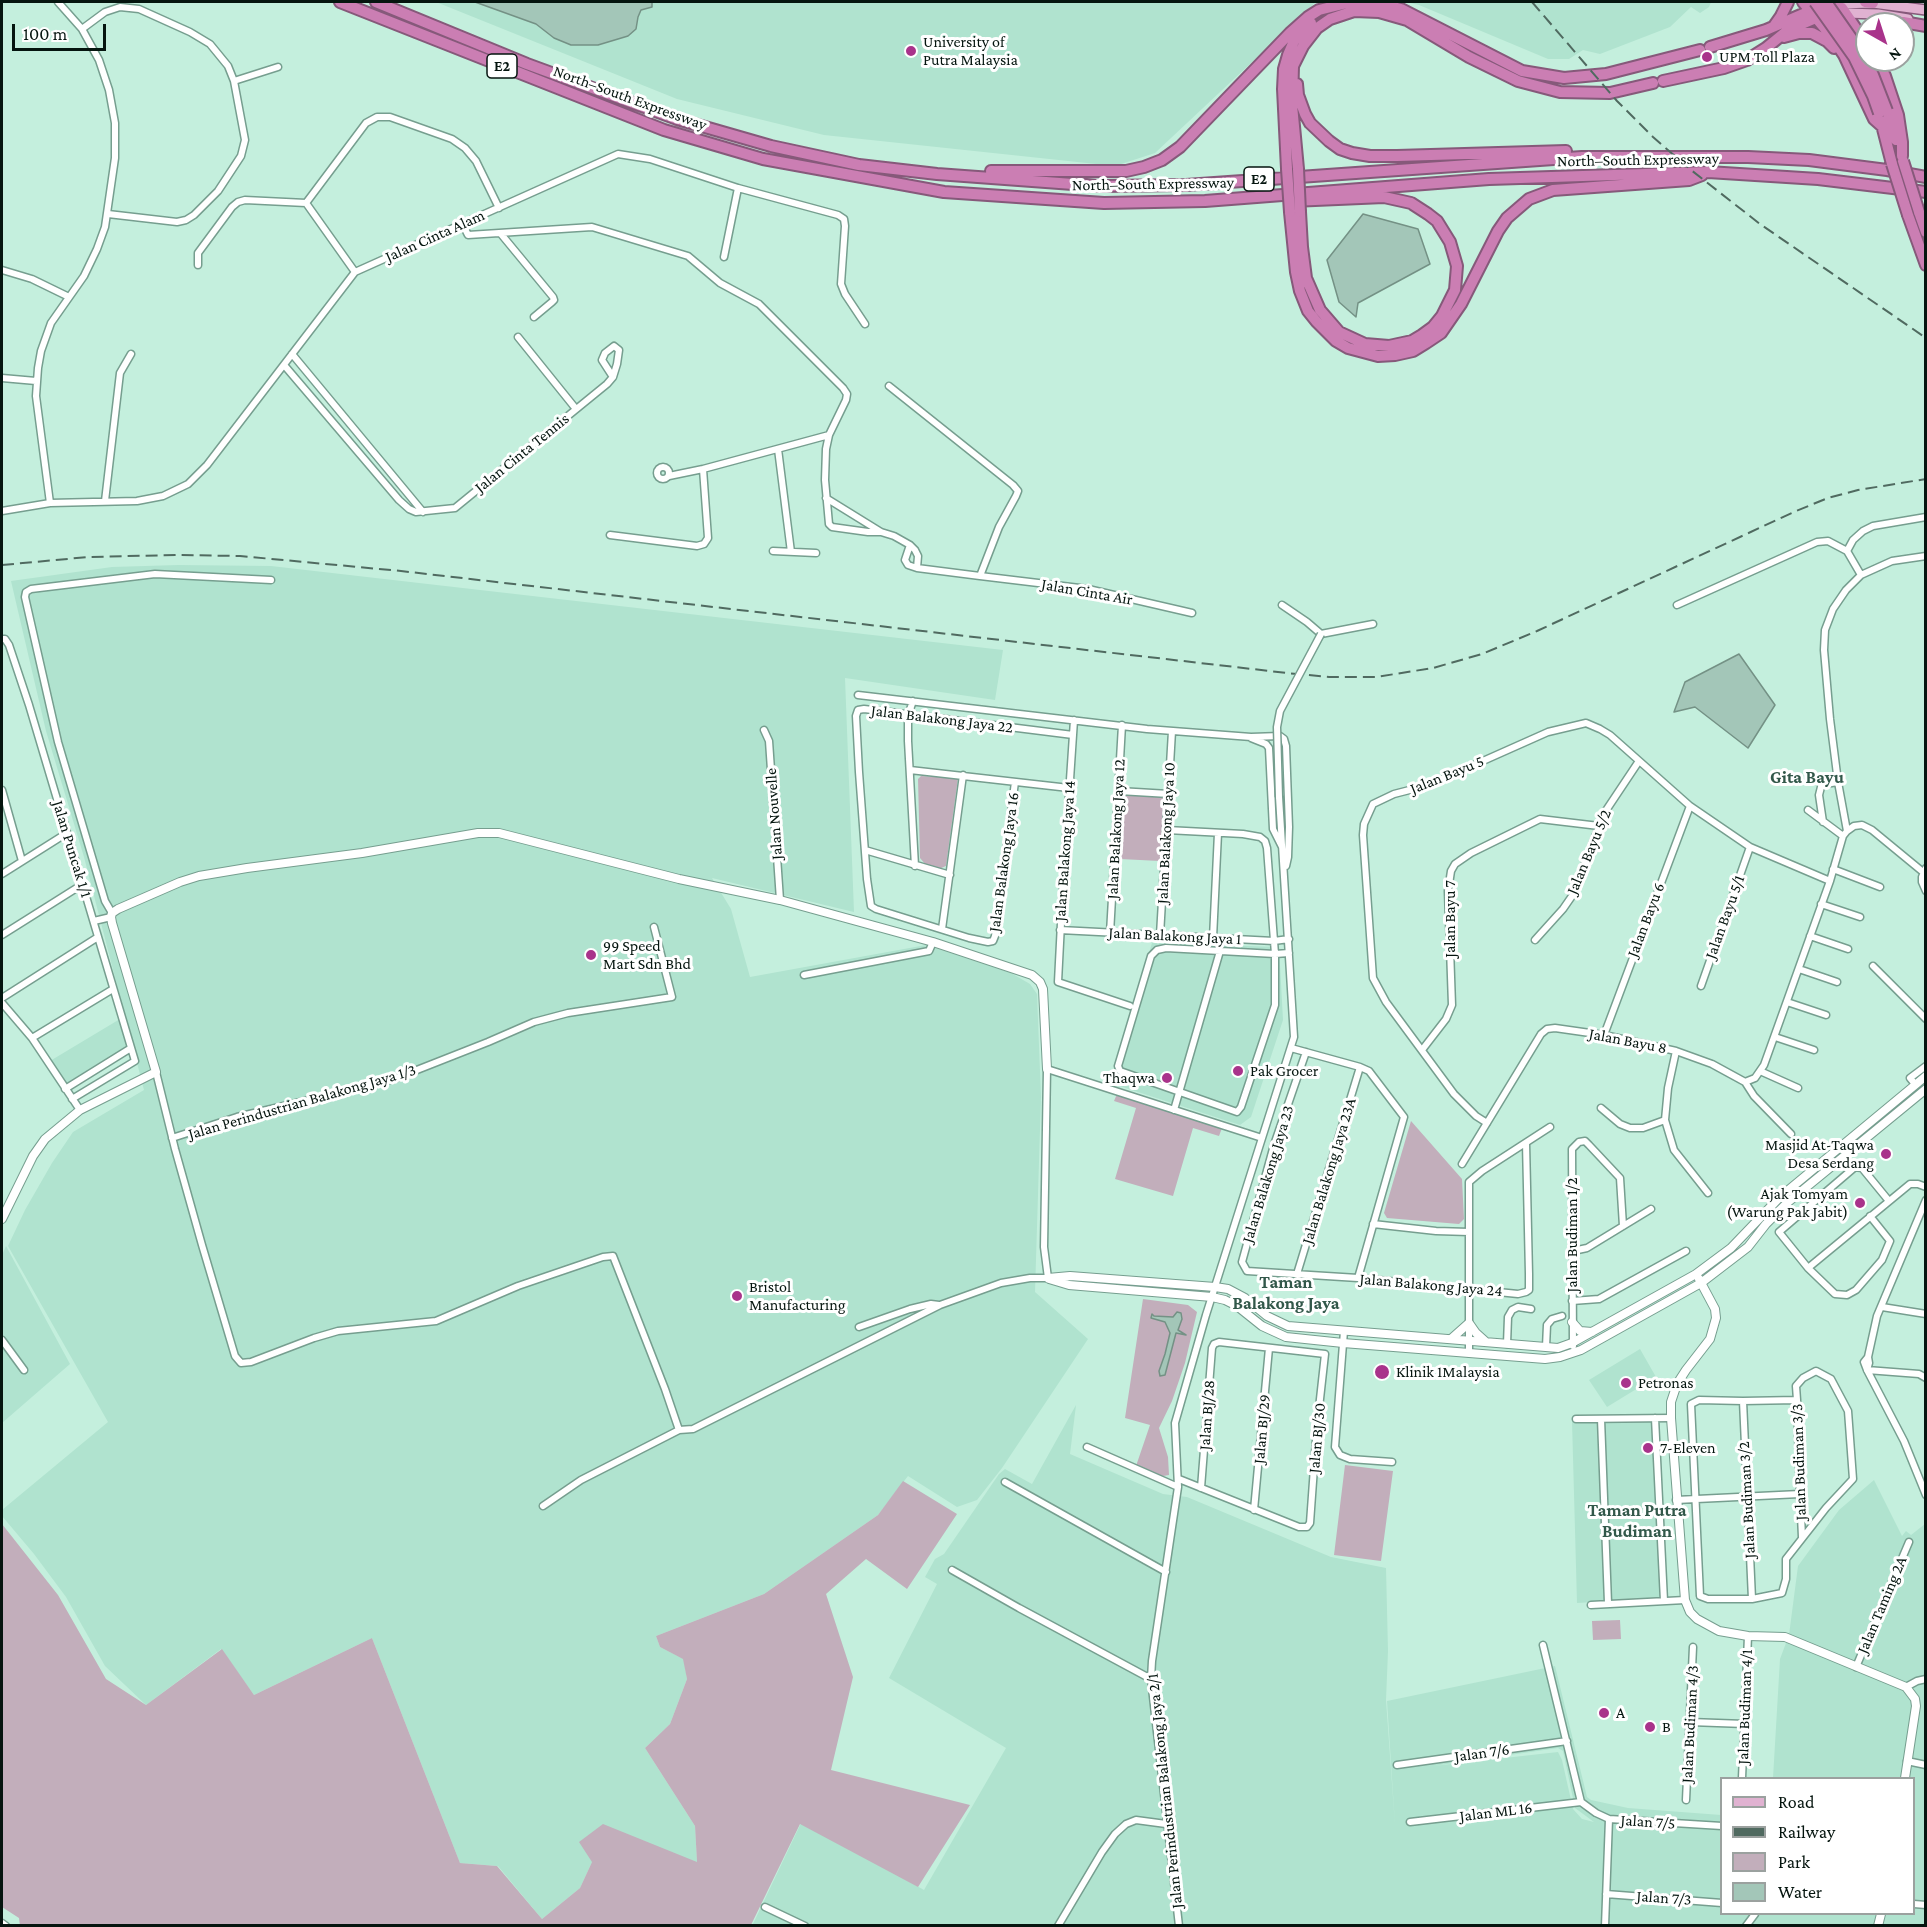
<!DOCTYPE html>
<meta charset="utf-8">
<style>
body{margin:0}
#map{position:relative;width:1927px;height:1927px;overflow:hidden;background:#c4efdd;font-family:"Crimson Pro",serif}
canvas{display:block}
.frame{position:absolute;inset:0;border:3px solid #05150f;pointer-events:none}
.legend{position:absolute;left:1720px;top:1777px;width:195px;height:138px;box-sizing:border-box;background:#fff;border:2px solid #9ba19f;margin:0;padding:8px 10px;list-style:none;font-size:18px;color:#05150f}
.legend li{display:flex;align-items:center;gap:12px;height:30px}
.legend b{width:30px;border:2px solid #9ba19f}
.north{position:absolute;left:1855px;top:12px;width:60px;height:60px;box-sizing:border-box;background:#fff;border:2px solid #9ba19f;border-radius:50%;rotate:141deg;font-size:16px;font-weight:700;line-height:24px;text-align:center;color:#05150f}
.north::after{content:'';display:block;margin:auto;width:21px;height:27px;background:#a9338b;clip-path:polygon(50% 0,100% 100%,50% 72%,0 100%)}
.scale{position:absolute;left:12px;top:24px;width:94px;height:27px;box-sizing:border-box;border:3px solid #05150f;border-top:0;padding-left:8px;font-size:18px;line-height:21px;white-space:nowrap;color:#05150f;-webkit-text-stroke:4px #fff;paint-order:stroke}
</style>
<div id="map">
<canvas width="1927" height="1927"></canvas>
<div class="frame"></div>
<ul class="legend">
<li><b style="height:8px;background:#e0b2d1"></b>Road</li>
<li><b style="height:8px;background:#506a60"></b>Railway</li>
<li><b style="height:16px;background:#c2aebb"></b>Park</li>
<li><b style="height:16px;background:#a3c6b8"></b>Water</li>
</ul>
<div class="north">N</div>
<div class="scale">100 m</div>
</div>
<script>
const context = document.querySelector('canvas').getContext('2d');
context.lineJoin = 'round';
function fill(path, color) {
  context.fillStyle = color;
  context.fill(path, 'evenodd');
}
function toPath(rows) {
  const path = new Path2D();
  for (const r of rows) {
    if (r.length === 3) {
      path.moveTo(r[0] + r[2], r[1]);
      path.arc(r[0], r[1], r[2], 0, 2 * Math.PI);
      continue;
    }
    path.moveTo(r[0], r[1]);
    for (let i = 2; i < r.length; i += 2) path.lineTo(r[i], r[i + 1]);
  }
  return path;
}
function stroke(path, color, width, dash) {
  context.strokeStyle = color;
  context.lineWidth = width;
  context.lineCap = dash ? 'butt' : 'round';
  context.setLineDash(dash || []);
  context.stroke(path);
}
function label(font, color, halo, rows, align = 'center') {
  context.font = font + ' "Crimson Pro",serif';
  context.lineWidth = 6;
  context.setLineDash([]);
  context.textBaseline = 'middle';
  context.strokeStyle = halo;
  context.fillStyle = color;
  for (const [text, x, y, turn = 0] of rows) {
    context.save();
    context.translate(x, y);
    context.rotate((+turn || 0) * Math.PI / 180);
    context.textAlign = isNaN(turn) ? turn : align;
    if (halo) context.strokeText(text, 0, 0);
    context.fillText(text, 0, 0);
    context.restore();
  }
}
const built = toPath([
 [436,2,1320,2,1315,3,1155,153,1115,166,824,135,677,99],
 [1405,2,1711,2,1709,7,1700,13,1691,7,1670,27,1600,54,1583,50,1569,59,1548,59,1419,5],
 [178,565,271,566,1003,650,995,700,845,678,854,912,712,878,731,909,750,977,926,945,1011,973,1030,984,1037,994,1041,1097,1035,1292,1088,1339,1002,1468,977,1500,957,1507,908,1476,878,1515,764,1594,656,1636,660,1647,684,1659,687,1679,670,1724,645,1748,695,1826,697,1862,592,1862,580,1888,542,1919,498,1866,460,1863,372,1638,254,1695,221,1649,146,1705,105,1666,66,1597,34,1554,2,1516,2,1510,108,1422,8,1246,25,1210,52,1163,73,1132,144,1090,84,857,46,731,11,581,112,567],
 [1152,943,1279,947,1283,1020,1251,1117,1240,1125,1110,1083],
 [120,1019,128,1047,66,1086,50,1061],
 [6,1246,70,1364,2,1423,2,1255],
 [1640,1349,1656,1377,1607,1407,1589,1380],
 [1076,1405,1070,1454,1163,1494,1187,1497,1331,1557,1386,1568,1388,1651,1386,1700,1395,1825,1387,1701,1555,1666,1587,1797,1591,1800,1628,1808,1721,1815,1722,1914,1914,1914,1914,1778,1773,1778,1780,1659,1789,1635,1798,1566,1839,1510,1874,1480,1902,1536,1906,1531,1911,1535,1925,1524,1925,1925,752,1926,802,1821,924,1890,1006,1748,889,1678,937,1584,925,1577,935,1559,944,1554,999,1474,1005,1469,1032,1484],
 [1558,1748,1563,1751,1575,1808,1594,1822,1582,1819,1573,1809,1562,1760,1558,1752,1433,1766],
 [1572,1421,1653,1421,1662,1598,1577,1603]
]);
const green = toPath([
 [921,776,958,778,946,866,939,869,926,865,920,858,918,779],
 [1123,794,1164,796,1160,861,1120,859],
 [1117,1094,1222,1128,1219,1136,1193,1128,1173,1196,1115,1179,1136,1108,1114,1101],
 [1411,1121,1462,1179,1464,1219,1459,1224,1387,1218,1384,1213],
 [1143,1299,1188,1305,1197,1312,1185,1363,1172,1401,1159,1428,1168,1457,1169,1475,1163,1476,1136,1466,1150,1425,1125,1418],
 [1345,1465,1393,1471,1381,1561,1334,1555],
 [903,1481,957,1514,907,1589,866,1559,826,1594,853,1677,831,1770,970,1805,918,1887,800,1824,751,1925,20,1926,19,1918,2,1907,2,1524,58,1595,106,1679,146,1705,222,1649,254,1695,372,1638,460,1863,497,1866,542,1919,580,1888,592,1862,579,1842,603,1824,697,1862,695,1826,645,1748,670,1724,687,1679,683,1659,660,1647,656,1636,764,1594,878,1515],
 [1620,1620,1621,1639,1593,1640,1592,1621]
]);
const water = toPath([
 [475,2,652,2,652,7,641,10,638,17,636,29,628,36,598,45,571,45,554,38,536,24,475,2],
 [1363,214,1418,229,1430,264,1358,303,1356,317,1339,302,1327,260,1363,214],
 [1739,654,1775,705,1748,748,1695,707,1674,712,1685,682,1739,654],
 [1177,1312,1181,1313,1182,1319,1178,1330,1186,1335,1176,1333,1165,1375,1160,1376,1159,1371,1165,1354,1170,1333,1165,1322,1151,1318,1152,1314,1154,1316,1173,1317,1177,1312]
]);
const minor = toPath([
 [82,29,105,12,120,7,139,9,190,32,210,44,228,66,234,81,245,140,241,156,218,191,194,215,186,220,177,222,108,214],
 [234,81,278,67],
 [463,225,468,235,592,227,688,256,720,283,759,304,843,388,847,394,846,400,829,435,826,449,825,480,829,524,832,527,868,532,881,532],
 [501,234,553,297,554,300,552,302,534,317],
 [724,257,738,188],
 [198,265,198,253,232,207,238,202,245,200,306,203],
 [2,270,32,279,69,297],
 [355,272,306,203,366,123,377,117,390,117,452,139,465,148,476,161,499,208],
 [518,337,576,409],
 [292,354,423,512],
 [284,365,399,500,409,509,416,512,455,508,607,384,613,377,617,364,619,350,614,346,605,353,602,360,613,377],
 [2,378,36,381],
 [778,449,791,552],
 [663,473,6],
 [669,476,703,469,829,435],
 [826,498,881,532,894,536,910,545,915,550,918,556,917,568,980,576,999,527,1016,496,1018,491,1013,485,889,386],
 [105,501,120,373,131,354],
 [50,503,36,396,38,368,41,351,51,323,84,276,97,249,105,227,115,158,115,123,109,90,99,60,82,29,58,2],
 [2,511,50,503,137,501,163,496,188,484,207,465,355,272,618,154,650,159,738,188,838,215,844,219,845,226,841,284,845,294,865,324],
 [610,535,697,546,704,544,708,538,703,469],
 [910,545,905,560,908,565,917,568],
 [773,551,816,553],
 [1861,575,1847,551,1853,540,1863,531,1873,526,1926,517],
 [980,576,1088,589,1192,613],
 [1282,605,1307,622,1321,634,1373,624],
 [1677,605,1817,542,1828,541,1847,551],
 [2,639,5,639,9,645,29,705,135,1061,72,1099],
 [858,695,1147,729,1251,737,1280,736,1284,739,1286,746,1289,827,1288,857,1286,866],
 [913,701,908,715,908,741,915,866],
 [1074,720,1063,884,1058,982,1130,1006],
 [764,730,769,741,780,900],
 [1251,738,1266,744,1269,748,1273,829,1282,847],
 [910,770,1069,788],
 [1015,782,995,936,993,941,988,942,969,938,876,909,871,906,867,879,859,772,856,716,858,710,864,709,881,711,1073,735],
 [2,790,22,861],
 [1119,791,1169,794],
 [1808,810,1843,836],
 [1823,822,1819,795,1821,787,1825,784,1838,782],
 [1167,830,1243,834,1260,837,1265,841,1267,848,1275,954,1275,1005,1241,1107,1237,1112,1120,1071,1118,1066,1151,956,1157,950,1166,948,1275,954,1289,953],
 [1847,831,1838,782,1830,719,1824,650,1825,630,1833,609,1846,590,1861,575,1892,561,1926,556],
 [865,850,950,875],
 [1926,868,1922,877,1922,882,1926,891],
 [1833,869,1880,887],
 [2,874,67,833],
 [1821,904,1860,917],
 [112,913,105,901,58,742,25,597,26,592,31,589,155,574,271,580],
 [94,921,111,917],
 [942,929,963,775],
 [1060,930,1274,941,1289,939],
 [1110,933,1122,725],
 [2,935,83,884],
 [1160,935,1172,731],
 [1810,936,1848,949],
 [1213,938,1218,833],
 [1535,940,1563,909,1572,896,1605,812,1639,761],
 [1873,966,1926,1019],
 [1799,969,1837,982],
 [804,975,929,951,933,942],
 [1701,986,1750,847],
 [2,998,98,937],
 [1787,1002,1826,1015],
 [2,1003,32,1038,80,1110],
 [1604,1035,1690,806],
 [1775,1037,1814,1050],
 [32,1038,113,989],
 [1291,1048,1360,1067,1369,1071,1404,1117,1358,1278],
 [1422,1050,1446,1019,1452,1005,1448,891,1451,871,1455,864,1471,853,1540,819,1599,826],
 [1676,1051,1668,1088,1665,1120,1674,1150,1708,1193],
 [1306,1052,1274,1145,1242,1262,1247,1271,1358,1278,1518,1294,1526,1292,1529,1290,1529,1274,1526,1143],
 [1760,1071,1798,1088],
 [156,1072,175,1149,202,1245,235,1356,241,1363,251,1362,314,1338,338,1331,436,1321,518,1286,603,1257,613,1256,665,1389,679,1430],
 [1745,1082,1755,1078,1764,1065,1830,881,1843,836,1847,831,1854,826,1862,825,1872,830,1923,872],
 [1915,1084,1910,1078,1926,1066],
 [65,1089,131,1048],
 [1601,1108,1620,1124,1630,1128,1643,1128,1665,1120],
 [1174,1110,1220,951],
 [1487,1123,1476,1116,1454,1094,1386,1002,1373,978,1363,835,1364,824,1373,804,1394,794,1429,785,1548,732,1586,723,1600,729,1610,735,1690,806,1750,847,1830,881],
 [172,1138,237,1117,352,1090,394,1079,488,1042,534,1022,568,1013,672,997,654,927],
 [1462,1164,1541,1034,1547,1029,1555,1028,1604,1035,1676,1051,1712,1064,1745,1082,1754,1096,1791,1134],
 [1870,1216,1890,1241,1882,1260,1856,1290,1847,1295,1835,1294,1808,1268,1779,1232,1855,1167,1862,1168,1889,1201],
 [1373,1224,1436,1231,1469,1232],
 [1573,1251,1587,1248,1651,1209],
 [1808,1268,1910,1184,1918,1184,1926,1187],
 [1297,1274,1360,1067],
 [1572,1301,1599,1299,1686,1251],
 [1882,1307,1926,1314],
 [859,1327,910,1309,931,1304,939,1305],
 [1344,1331,1335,1447,1340,1455,1350,1459,1392,1462],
 [2,1340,24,1370],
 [1507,1344,1508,1317,1512,1310,1518,1307,1531,1309],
 [1573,1346,1572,1149,1579,1142,1585,1141,1589,1145,1620,1178,1623,1226],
 [1546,1347,1547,1325,1552,1319,1562,1316],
 [1469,1353,1469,1182,1482,1171,1550,1127],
 [1868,1357,1877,1316,1926,1200],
 [1867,1370,1869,1363,1868,1357,1864,1362,1867,1370,1904,1441,1926,1495],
 [1867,1370,1919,1374,1926,1378],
 [1797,1400,1743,1401,1699,1400,1691,1404,1700,1596,1708,1599,1752,1599,1782,1593,1786,1579,1786,1559,1826,1508,1853,1479,1848,1411,1831,1379,1816,1371,1803,1378,1796,1386,1797,1400,1800,1494,1802,1537],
 [1743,1401,1752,1599],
 [1655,1418,1664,1601],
 [1576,1419,1671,1418],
 [1601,1419,1608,1603],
 [1087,1447,1178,1487],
 [1179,1479,1299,1527,1307,1527,1310,1523,1317,1426,1325,1354,1219,1342,1214,1344,1212,1348,1201,1488],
 [1005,1482,1166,1572],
 [1676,1500,1800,1494],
 [543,1506,581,1480,679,1430,693,1429,940,1305,1001,1283,1030,1278,1048,1278,1044,1247,1047,1069,1262,1138],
 [1254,1510,1269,1348],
 [952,1570,1019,1608,1151,1679],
 [1591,1605,1685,1600],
 [1543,1645,1581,1802,1596,1813,1609,1819,1722,1826],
 [1856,1667,1909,1542],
 [1906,1687,1917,1681,1926,1679],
 [1690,1722,1745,1724],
 [1907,1761,1926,1765],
 [1397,1765,1567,1741],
 [1742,1778,1748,1636],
 [1686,1800,1693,1647],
 [1410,1822,1581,1802],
 [1606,1894,1722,1903],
 [1914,1904,1926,1905],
 [765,1907,805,1926],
 [2,1923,6,1926],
 [1058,1926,1102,1852,1115,1834,1126,1824,1136,1820,1166,1824],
 [1179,1926,1151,1679,1152,1661,1178,1487,1175,1423,1206,1315,1294,1037,1279,797],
 [1605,1926,1609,1819],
 [1746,1926,1755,1914]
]);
const tertiary = toPath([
 [2,1219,33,1156,45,1139,80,1110,156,1072,112,923,111,917,112,913,118,909,180,882,199,876,247,868,362,853,478,833,499,833,679,879,780,900,933,942,1032,975,1040,982,1043,989,1047,1069],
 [1048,1278,1070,1276,1215,1287,1228,1289,1245,1298,1267,1316,1288,1326,1558,1348,1572,1343,1696,1274,1731,1248,1780,1197,1926,1076],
 [1049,1279,1069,1285,1212,1297,1225,1300,1237,1306,1262,1326,1286,1337,1343,1343,1545,1359,1560,1357,1581,1350,1701,1283,1748,1247,1766,1224,1787,1203,1926,1089],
 [1699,1279,1715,1309,1716,1318,1710,1339,1686,1370,1677,1384,1671,1402,1671,1418,1685,1600,1690,1612,1697,1619,1719,1631,1748,1636,1785,1637,1906,1687,1915,1699,1916,1706,1905,1778],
 [1572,1322,1580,1331,1592,1332],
 [1451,1339,1469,1323,1476,1333,1486,1342],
 [1878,1926,1881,1914]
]);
const primary = toPath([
 [1838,4,1873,3,1926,10],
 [1845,13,1878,14,1908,19]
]);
const motorway = toPath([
 [340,2,664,130,763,159,944,192,1104,203,1205,201,1489,179,1708,172,1818,179,1926,192],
 [376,2,527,64,677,119,771,146,859,165,937,174,1100,186,1186,185,1582,157,1748,157,1809,160,1887,170,1926,177],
 [1803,2,1832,37,1844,55,1874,119,1883,127],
 [1865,2,1873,3],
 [1842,8,1867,45],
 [1890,24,1903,22,1926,26],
 [1774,26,1781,16,1788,2],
 [1784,37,1799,33,1812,33,1827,41,1834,48],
 [1710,47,1766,30,1810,11,1838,4],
 [1876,60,1885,76,1898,115,1902,142,1902,156],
 [1663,81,1724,68,1747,60,1766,48,1788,30,1816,18,1845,13],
 [1297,84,1298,95,1305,114,1310,123,1329,141,1340,149,1352,153,1370,156,1397,156,1566,151],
 [1887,111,1896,140],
 [1881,121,1892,164],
 [1287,169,1283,89,1284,69,1288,55,1294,41,1311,23],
 [1298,169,1292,105,1293,66,1303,46,1317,28,1330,19,1354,11,1379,12,1407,20,1469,57,1518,81,1560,92,1610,93,1653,83],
 [991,171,1126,171,1144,167,1162,160,1180,147,1290,33,1308,17,1319,10,1347,3,1378,3,1401,9,1522,71,1564,78,1606,74,1700,50],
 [1292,201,1384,197,1411,203,1428,214,1437,221,1450,242,1457,266,1455,290,1442,316,1433,327,1422,335,1412,341,1389,346,1365,344,1339,332,1320,310,1306,278,1302,247,1300,212],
 [1290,212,1296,272,1300,291,1308,311,1316,321,1336,341,1348,348,1378,356,1395,355,1413,351,1426,343,1441,333,1461,304,1498,231,1507,218,1529,199,1553,190,1689,180,1702,175],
 [1919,212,1926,232],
 [1908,215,1926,265]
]);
const rail = toPath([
 [1532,2,1617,101,1653,137,1691,170,1760,224,1926,338],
 [2,565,88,557,178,555,240,556,401,571,1287,673,1329,677,1376,677,1433,668,1482,654,1537,631,1796,511,1828,498,1858,490,1926,479]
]);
const minorBridge = toPath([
 [1279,797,1277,727,1280,711,1321,634]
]);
const motorwayBridge = toPath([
 [1815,2,1854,57,1873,96,1879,113],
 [1826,2,1861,52,1873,75,1887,111],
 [1903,161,1919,212],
 [1892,164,1908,215],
 [1287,169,1290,212],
 [1298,169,1300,212]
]);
const markers = [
 [911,51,6,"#a9338b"],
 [1707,57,6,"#a9338b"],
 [591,955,6,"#a9338b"],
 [1238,1071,6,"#a9338b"],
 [1167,1078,6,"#a9338b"],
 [1886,1154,6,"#a9338b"],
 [1860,1203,6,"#a9338b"],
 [737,1296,6,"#a9338b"],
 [1382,1372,8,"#a9338b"],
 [1626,1383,6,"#a9338b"],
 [1648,1448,6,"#a9338b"],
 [1604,1713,6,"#a9338b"],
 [1650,1727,6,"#a9338b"]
];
const shields = [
 [502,66,30],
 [1259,179,30]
];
const shieldNames = [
 ["E2",502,66],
 ["E2",1259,179]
];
const poiNames = [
 ["University of",923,42],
 ["Putra Malaysia",923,60],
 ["UPM Toll Plaza",1719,57],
 ["99 Speed",603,946],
 ["Mart Sdn Bhd",603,964],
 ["Pak Grocer",1250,1071],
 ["Thaqwa",1155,1078,"right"],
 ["Masjid At-Taqwa",1874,1145,"right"],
 ["Desa Serdang",1874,1163,"right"],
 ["Ajak Tomyam",1848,1194,"right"],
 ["(Warung Pak Jabit)",1848,1212,"right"],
 ["Bristol",749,1287],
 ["Manufacturing",749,1305],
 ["Klinik 1Malaysia",1396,1372],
 ["Petronas",1638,1383],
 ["7-Eleven",1660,1448],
 ["A",1616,1713],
 ["B",1662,1727]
];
const streetNames = [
 ["North–South Expressway",630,98,20],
 ["North–South Expressway",1638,160,-1],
 ["North–South Expressway",1153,184,-1],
 ["Jalan Cinta Alam",435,236,-24],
 ["Jalan Cinta Tennis",522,453,-39],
 ["Jalan Cinta Air",1087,592,10],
 ["Jalan Balakong Jaya 22",942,719,7],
 ["Jalan Bayu 5",1447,775,-22],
 ["Jalan Nouvelle",774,814,-94],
 ["Jalan Balakong Jaya 12",1116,829,-87],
 ["Jalan Balakong Jaya 10",1166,833,-87],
 ["Jalan Puncak 1/1",72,849,73],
 ["Jalan Balakong Jaya 14",1065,851,-86],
 ["Jalan Bayu 5/2",1589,852,-67],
 ["Jalan Balakong Jaya 16",1004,862,-82],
 ["Jalan Bayu 5/1",1725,917,-70],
 ["Jalan Bayu 7",1450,919,-90],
 ["Jalan Bayu 6",1646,920,-69],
 ["Jalan Balakong Jaya 1",1175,936,3],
 ["Jalan Bayu 8",1628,1041,11],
 ["Jalan Perindustrian Balakong Jaya 1/3",302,1102,-16],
 ["Jalan Balakong Jaya 23A",1329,1171,-73],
 ["Jalan Balakong Jaya 23",1268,1174,-73],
 ["Jalan Budiman 1/2",1572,1235,-90],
 ["Jalan Balakong Jaya 24",1431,1285,5],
 ["Jalan BJ/28",1207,1415,-86],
 ["Jalan BJ/29",1262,1429,-85],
 ["Jalan BJ/30",1317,1438,-85],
 ["Jalan Budiman 3/3",1799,1462,-92],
 ["Jalan Budiman 3/2",1747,1500,-93],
 ["Jalan Taming 2A",1882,1605,-67],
 ["Jalan Budiman 4/1",1745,1707,-88],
 ["Jalan Budiman 4/3",1690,1724,-87],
 ["Jalan 7/6",1482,1753,-8],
 ["Jalan Perindustrian Balakong Jaya 2/1",1165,1791,-96],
 ["Jalan ML 16",1496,1812,-7],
 ["Jalan 7/5",1648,1822,4],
 ["Jalan 7/3",1664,1898,4]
];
const neighbourhoodNames = [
 ["Gita Bayu",1807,777],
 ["Taman",1286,1282],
 ["Balakong Jaya",1286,1303],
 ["Taman Putra",1637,1510],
 ["Budiman",1637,1531]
];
fill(built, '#b0e3cf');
fill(green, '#c2aebb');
fill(water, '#a3c6b8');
stroke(water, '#749185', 1.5);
stroke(minor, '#769e8f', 9);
stroke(tertiary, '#769e8f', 10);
stroke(primary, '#86597a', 12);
stroke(motorway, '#86597a', 14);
stroke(minor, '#fff', 6);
stroke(tertiary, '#fff', 8);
stroke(primary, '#e0b2d1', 9);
stroke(motorway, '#cb7eb3', 10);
stroke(rail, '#506a60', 2, [12, 6]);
stroke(minorBridge, '#769e8f', 9, []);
stroke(motorwayBridge, '#86597a', 14, []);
stroke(minorBridge, '#fff', 6);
stroke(motorwayBridge, '#cb7eb3', 10);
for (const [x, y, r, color] of markers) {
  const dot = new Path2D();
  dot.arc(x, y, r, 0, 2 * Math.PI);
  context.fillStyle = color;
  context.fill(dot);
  stroke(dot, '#fff', 2);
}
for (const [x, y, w] of shields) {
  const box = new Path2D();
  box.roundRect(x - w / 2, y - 12, w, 24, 4.5);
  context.fillStyle = '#fff';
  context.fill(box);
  stroke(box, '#05150f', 1.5);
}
label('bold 15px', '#05150f', null, shieldNames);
label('16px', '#05150f', '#fff', poiNames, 'left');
label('16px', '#05150f', '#fff', streetNames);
label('bold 18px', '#32584a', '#fff', neighbourhoodNames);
</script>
